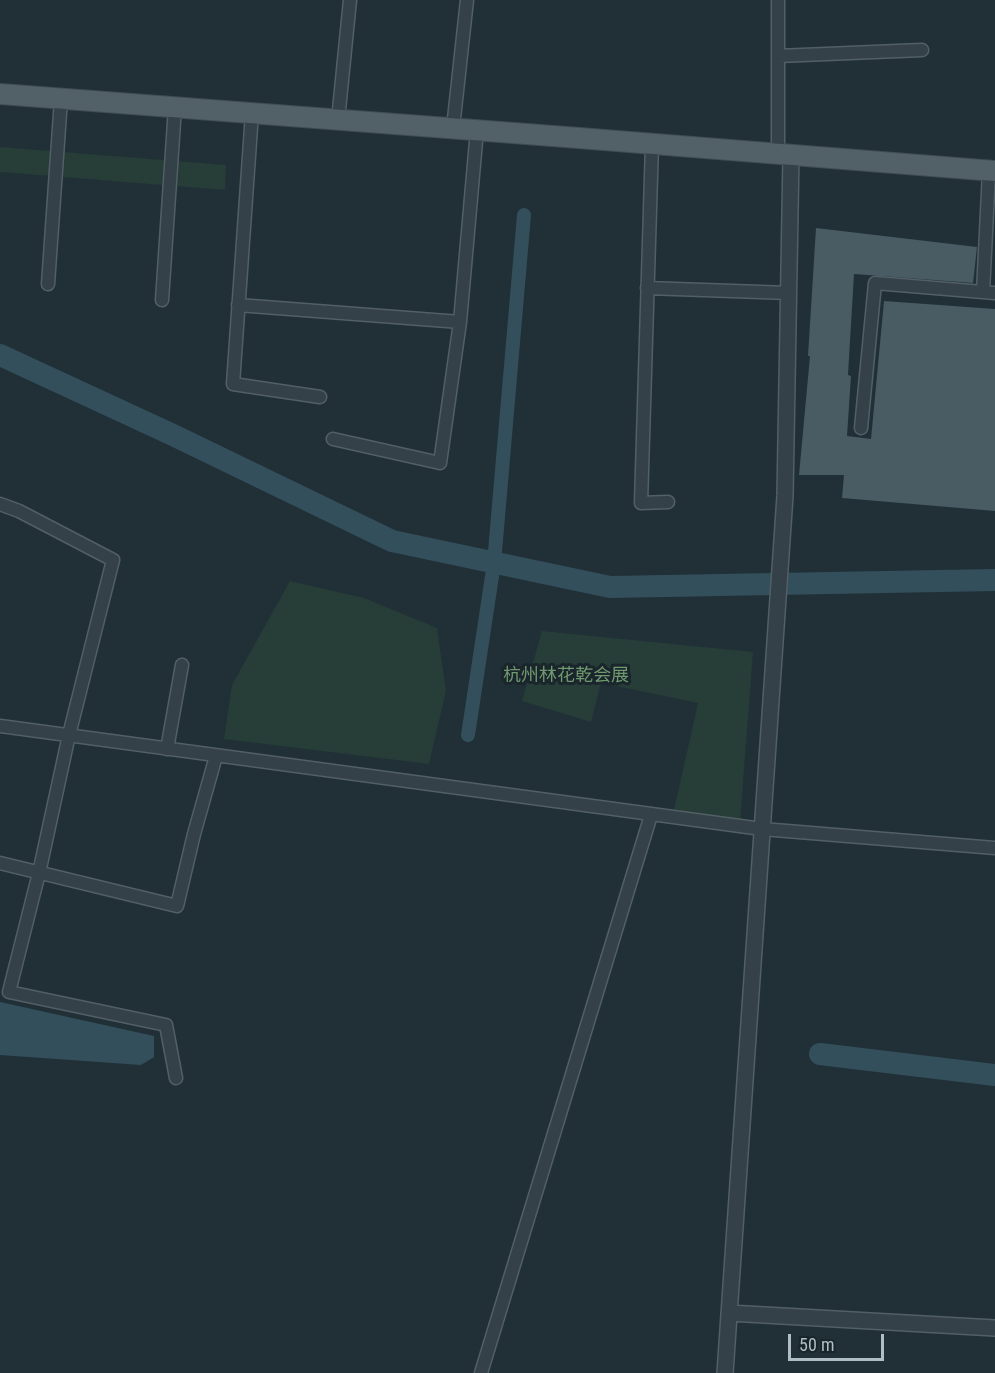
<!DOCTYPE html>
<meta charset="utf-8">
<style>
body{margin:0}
#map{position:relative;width:995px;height:1373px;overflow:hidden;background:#213037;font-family:"Roboto Condensed",sans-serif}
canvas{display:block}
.scale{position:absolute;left:788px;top:1334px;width:96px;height:27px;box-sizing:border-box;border:3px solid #afbdc4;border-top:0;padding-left:8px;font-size:18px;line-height:21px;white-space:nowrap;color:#afbdc4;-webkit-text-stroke:4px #1a262c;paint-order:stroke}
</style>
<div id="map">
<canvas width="995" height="1373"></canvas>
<div class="scale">50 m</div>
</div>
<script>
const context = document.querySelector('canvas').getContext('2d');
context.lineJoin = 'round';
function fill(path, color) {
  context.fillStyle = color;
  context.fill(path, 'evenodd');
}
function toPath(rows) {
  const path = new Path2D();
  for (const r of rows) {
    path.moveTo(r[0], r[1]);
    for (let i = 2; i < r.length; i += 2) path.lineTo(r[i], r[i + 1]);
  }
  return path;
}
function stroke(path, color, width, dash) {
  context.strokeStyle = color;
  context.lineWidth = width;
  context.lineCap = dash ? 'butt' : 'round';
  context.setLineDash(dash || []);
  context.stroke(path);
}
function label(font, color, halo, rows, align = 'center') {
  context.font = font + ' "Roboto Condensed","Noto Sans SC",sans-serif';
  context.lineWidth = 6;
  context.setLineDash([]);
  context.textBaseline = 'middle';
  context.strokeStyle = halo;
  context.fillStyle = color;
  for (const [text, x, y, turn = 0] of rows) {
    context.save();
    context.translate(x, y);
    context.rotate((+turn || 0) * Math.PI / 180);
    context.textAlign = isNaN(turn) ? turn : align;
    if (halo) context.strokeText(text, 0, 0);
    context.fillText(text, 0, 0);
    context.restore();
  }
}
const green = toPath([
 [0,147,226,165,225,190,0,172],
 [290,581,364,598,437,628,446,691,429,764,224,739,232,685],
 [542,631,753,652,740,821,674,810,698,703,601,683,591,722,522,701]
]);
const water = toPath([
 [0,1002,154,1036,154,1057,141,1065,0,1055]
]);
const canal = toPath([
 [468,735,494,563,524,215]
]);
const river = toPath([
 [0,355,173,435,392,541,610,587,995,580],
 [820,1054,995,1075]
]);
const building = toPath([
 [816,228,977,247,973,283,854,274,848,375,851,376,847,436,871,439,884,301,995,309,995,511,842,498,844,475,799,475,810,356,808,356]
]);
const minor = toPath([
 [778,0,778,154],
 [778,56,922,50],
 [252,113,233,384,320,397],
 [338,120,350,0],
 [453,128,467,0],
 [652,144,641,503,668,502],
 [48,284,61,99],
 [647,288,789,293],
 [983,292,989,171],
 [162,300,175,107],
 [238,305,460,322,477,130],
 [861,428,875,283,995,293],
 [333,439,440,463,460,322],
 [0,504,19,511,113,560,69,735,39,873,9,992,166,1025,176,1078],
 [0,726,762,829,995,848],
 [167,749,182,665],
 [0,863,177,906,194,834,216,756],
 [481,1373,651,815]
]);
const tertiary = toPath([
 [729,1313,995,1328],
 [725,1373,785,496,791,155]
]);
const primary = toPath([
 [0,94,579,138,995,171]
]);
const parkNames = [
 ["杭州林花乾会展",566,676]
];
fill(green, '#263d38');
fill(water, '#334f5c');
stroke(canal, '#334f5c', 14);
stroke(river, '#334f5c', 22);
fill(building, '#495b63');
stroke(minor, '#525f66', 15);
stroke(tertiary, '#525f66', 18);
stroke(primary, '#414d54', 22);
stroke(minor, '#344148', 12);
stroke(tertiary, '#344148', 15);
stroke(primary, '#526168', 20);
label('18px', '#70996f', '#1a262c', parkNames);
</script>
